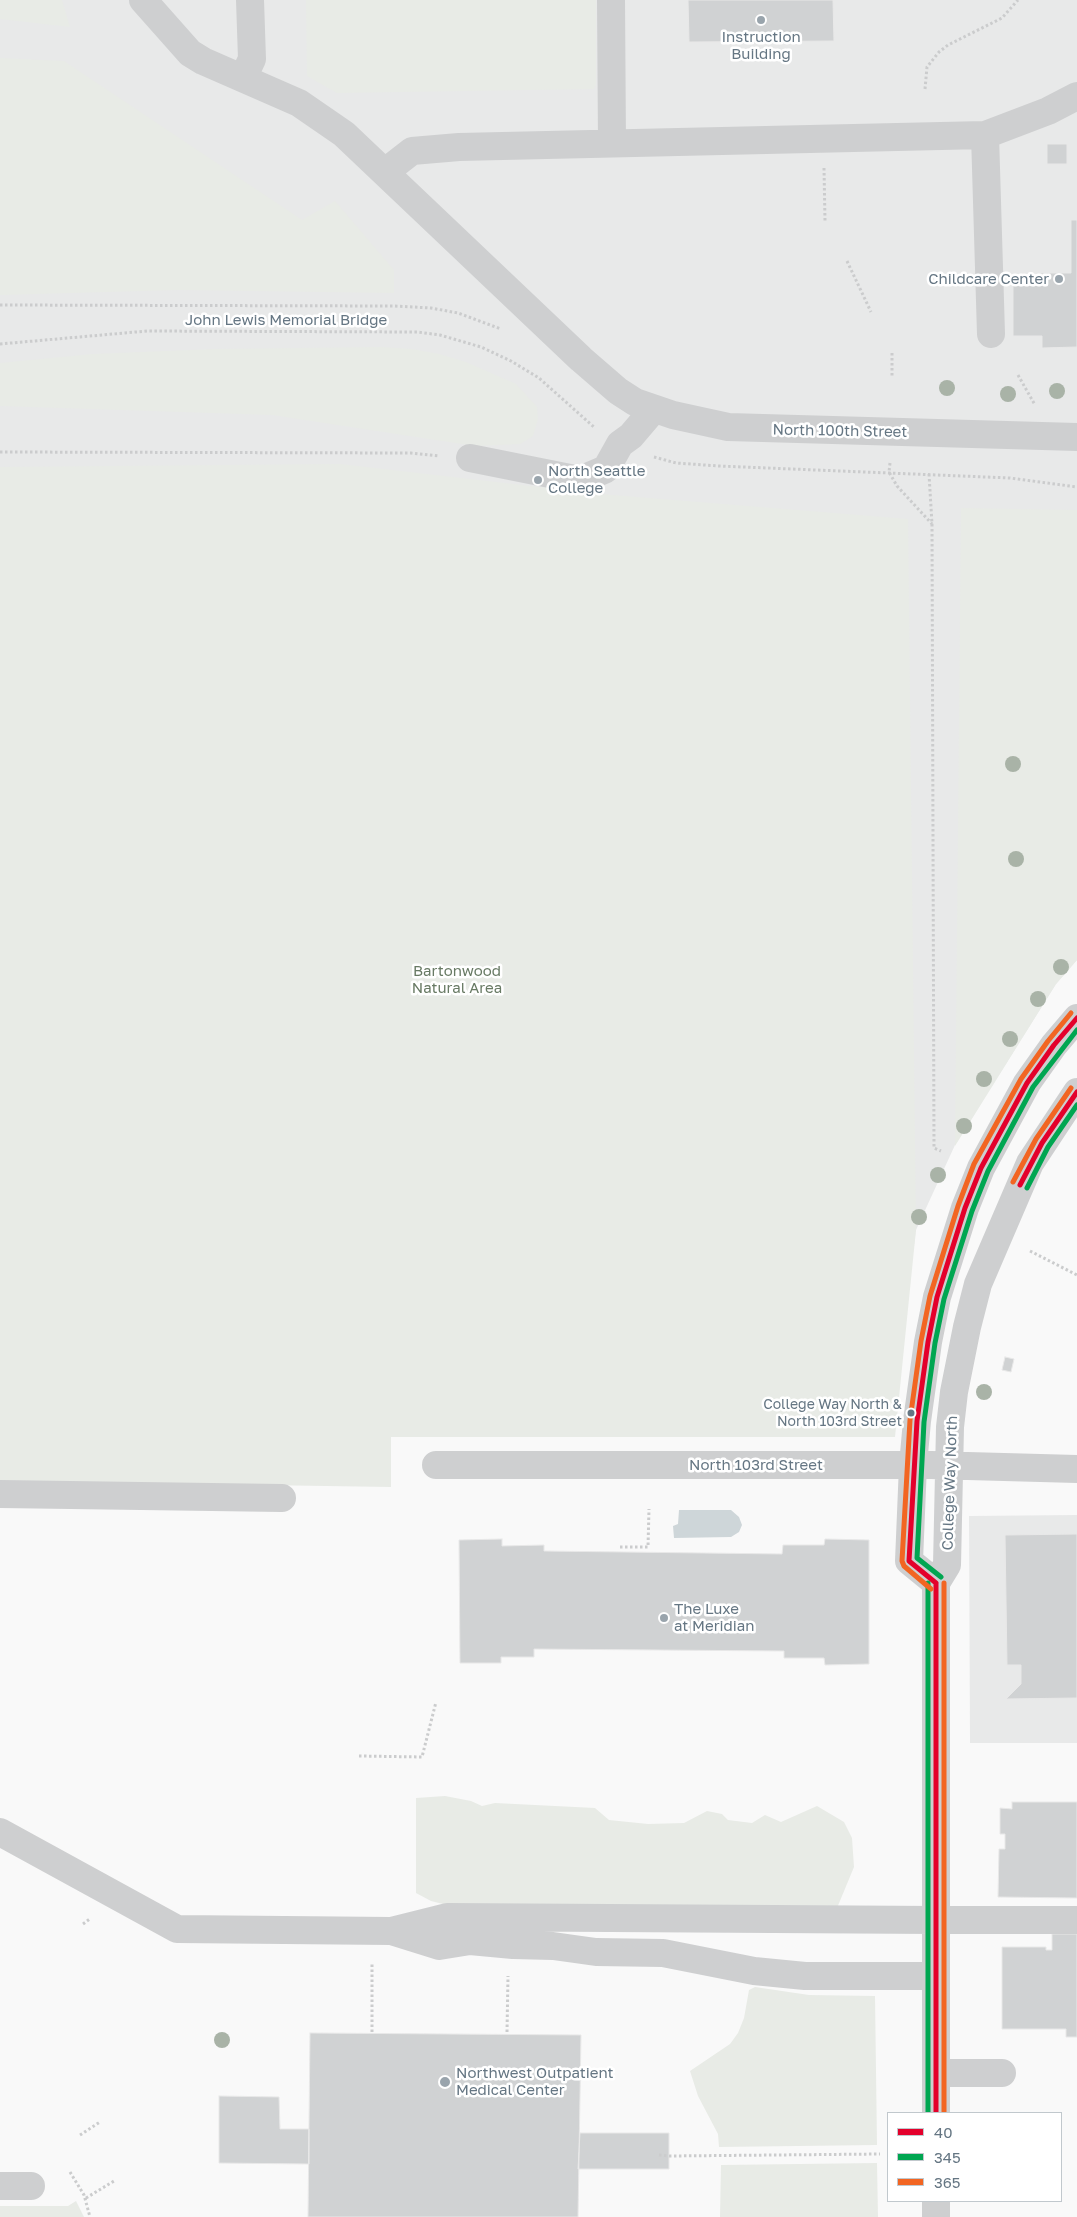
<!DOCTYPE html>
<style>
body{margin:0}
#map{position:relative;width:1077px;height:2217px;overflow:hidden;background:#f9f9f9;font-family:"Golos Text",sans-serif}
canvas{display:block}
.legend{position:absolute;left:887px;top:2112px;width:175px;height:90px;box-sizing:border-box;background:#fff;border:1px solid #c1c8cd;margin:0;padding:6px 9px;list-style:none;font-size:15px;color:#657683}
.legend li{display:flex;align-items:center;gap:10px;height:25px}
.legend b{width:25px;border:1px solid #c1c8cd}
</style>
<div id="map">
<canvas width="1077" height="2217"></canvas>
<ul class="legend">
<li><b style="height:6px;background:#e4002b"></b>40</li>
<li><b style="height:6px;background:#00a651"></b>345</li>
<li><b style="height:6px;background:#f26522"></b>365</li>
</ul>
</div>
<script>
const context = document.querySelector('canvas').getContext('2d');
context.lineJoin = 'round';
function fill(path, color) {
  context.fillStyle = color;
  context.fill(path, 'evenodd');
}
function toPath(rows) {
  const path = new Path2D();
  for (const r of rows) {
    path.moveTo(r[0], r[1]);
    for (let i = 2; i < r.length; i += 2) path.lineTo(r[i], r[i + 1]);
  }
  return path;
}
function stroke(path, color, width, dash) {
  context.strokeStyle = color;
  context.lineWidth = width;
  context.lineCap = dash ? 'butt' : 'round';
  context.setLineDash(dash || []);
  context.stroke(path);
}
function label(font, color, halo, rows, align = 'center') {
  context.font = font + ' "Golos Text",sans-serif';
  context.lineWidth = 5;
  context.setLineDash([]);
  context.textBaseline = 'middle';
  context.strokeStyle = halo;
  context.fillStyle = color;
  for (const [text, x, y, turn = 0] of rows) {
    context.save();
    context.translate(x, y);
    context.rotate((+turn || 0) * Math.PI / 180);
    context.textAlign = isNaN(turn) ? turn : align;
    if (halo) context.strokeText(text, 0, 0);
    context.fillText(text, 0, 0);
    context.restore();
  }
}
const built = toPath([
 [0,0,1077,0,1077,960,1056,984,955,1145,916,1230,906,1304,0,1436],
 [1077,1515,1077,1743,970,1743,969,1516]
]);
const green = toPath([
 [0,0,62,0,70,27,0,19],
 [306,0,596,0,596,84,594,89,337,93,307,76],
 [0,58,64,61,302,220,335,201,394,270,394,293,178,290,0,295],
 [381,347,412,349,439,354,466,362,516,384,537,407,538,419,533,436,520,444,475,446,272,415,0,406,0,363,93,354,215,349],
 [340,464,600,494,908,519,916,1230,895,1437,391,1437,391,1487,0,1481,0,467],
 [961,508,1077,510,1077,960,1056,984,955,1146],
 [445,1796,471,1801,482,1806,495,1803,595,1808,609,1820,648,1824,684,1823,707,1811,722,1814,728,1820,752,1823,765,1815,781,1822,817,1806,844,1822,852,1838,854,1867,837,1908,443,1904,431,1901,416,1893,416,1798],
 [755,1987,809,1995,875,1996,877,2145,719,2147,718,2134,698,2096,690,2071,730,2044,738,2033,744,2018,749,1990],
 [877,2163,878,2217,720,2217,721,2165],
 [76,2201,84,2217,0,2217,0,2206,68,2206]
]);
const water = toPath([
 [679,1510,731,1510,739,1517,742,1525,739,1532,731,1537,674,1538,673,1526,678,1524]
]);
const building = toPath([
 [688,0,833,0,834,41,689,42,688,0],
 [1047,144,1067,144,1067,164,1047,164,1047,144],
 [1071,220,1077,220,1077,347,1042,348,1042,336,1013,336,1013,285,1041,285,1041,273,1071,273,1071,220],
 [1005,1357,1014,1359,1011,1372,1002,1370,1005,1357],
 [1077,1534,1077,1698,1006,1699,1021,1684,1021,1665,1007,1665,1005,1535,1077,1534],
 [502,1539,502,1546,544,1545,544,1551,782,1554,783,1545,824,1545,825,1539,869,1540,869,1664,825,1665,824,1658,784,1658,784,1651,534,1649,534,1657,501,1657,501,1663,460,1663,459,1540,502,1539],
 [1012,1802,1077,1802,1077,1898,998,1897,999,1849,1005,1849,1005,1834,1000,1834,1000,1808,1012,1809,1012,1802],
 [1052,1934,1077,1934,1077,2037,1066,2037,1066,2029,1002,2029,1002,1947,1046,1947,1046,1950,1052,1950,1052,1934],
 [310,2033,581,2035,578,2217,308,2217,310,2033],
 [219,2096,279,2097,280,2129,309,2129,309,2164,219,2163,219,2096],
 [580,2133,669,2133,669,2169,578,2169,580,2133]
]);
const path = toPath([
 [925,89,927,67,939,52,948,45,1002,18,1018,0],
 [824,168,825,221],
 [847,261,871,312],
 [0,305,395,306,431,308,458,313,501,329],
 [0,344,147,331,417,332,440,335,481,347,511,361,539,378,595,428],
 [892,353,892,376],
 [1018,375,1035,405],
 [0,452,411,453,439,456],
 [654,457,676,463,719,466,1010,478,1077,487],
 [890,463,889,472,897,486,932,524],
 [929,474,932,524,934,1148,941,1151],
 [1030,1251,1077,1275],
 [620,1547,648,1547,649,1509],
 [359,1756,422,1757,436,1702],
 [83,1924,91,1918],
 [372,2032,372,1963],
 [507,2032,508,1976],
 [80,2135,100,2122],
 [659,2155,670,2156,880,2154],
 [70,2172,84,2195,90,2217],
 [86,2198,114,2181]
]);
const minor = toPath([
 [143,0,190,53,203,61,299,103,344,134,581,359,618,391,635,402,673,415,728,427,1077,437],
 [611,0,612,143],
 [243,78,252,59,250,0],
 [985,135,991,334],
 [385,172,412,151,459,147,985,135,1048,111,1077,96],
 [470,458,580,480,606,469,620,444,631,436,654,409],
 [436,1465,931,1465,1077,1469],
 [0,1494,282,1498],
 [936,1583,909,1561,913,1465,917,1421,928,1342,937,1297,965,1208,981,1168,1027,1083,1054,1045,1077,1018],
 [936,1583,936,2113],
 [936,1583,947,1565,950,1427,954,1392,967,1327,978,1284,1030,1163,1077,1092],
 [0,1832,177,1929,391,1931,447,1917,936,1920,1077,1920],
 [391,1931,439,1946,470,1941,513,1945,553,1946,596,1952,663,1953,754,1971,805,1976,936,1976],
 [936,2073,1002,2073],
 [0,2186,31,2186],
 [936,2201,936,2217]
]);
const bus1 = toPath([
 [1020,1185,1042,1143,1077,1092],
 [936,1583,909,1561,917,1421,928,1342,937,1297,965,1208,981,1168,1027,1083,1054,1045,1077,1018],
 [936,1583,936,2113]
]);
const bus2 = toPath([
 [1027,1188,1048,1147,1077,1105],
 [941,1577,917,1558,924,1422,935,1343,944,1299,972,1211,988,1171,1033,1087,1077,1030],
 [928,1583,928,2113]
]);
const bus3 = toPath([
 [1013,1182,1036,1139,1071,1088],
 [944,1583,944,2113],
 [931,1589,904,1566,902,1561,910,1420,921,1341,930,1296,958,1206,974,1164,1021,1079,1048,1041,1071,1013]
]);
const trees = [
 [947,388],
 [1057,391],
 [1008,394],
 [1013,764],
 [1016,859],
 [1061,967],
 [1038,999],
 [1010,1039],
 [984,1079],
 [964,1126],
 [938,1175],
 [919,1217],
 [984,1392],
 [222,2040]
];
const markers = [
 [761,20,5,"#99a4ac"],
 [1059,279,5,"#99a4ac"],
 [538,480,5,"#99a4ac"],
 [911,1413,4.5,"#657683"],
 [664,1618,5,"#99a4ac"],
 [445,2082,6,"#99a4ac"]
];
const busNames = [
 ["College Way North &",902,1405],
 ["North 103rd Street",902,1422]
];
const poiNames = [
 ["Instruction",761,37,"center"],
 ["Building",761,54,"center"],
 ["Childcare Center",1049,279,"right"],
 ["North Seattle",548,471],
 ["College",548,488],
 ["The Luxe",674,1609],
 ["at Meridian",674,1626],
 ["Northwest Outpatient",456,2073],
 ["Medical Center",456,2090]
];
const streetNames = [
 ["John Lewis Memorial Bridge",286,320],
 ["North 100th Street",840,431,1],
 ["North 103rd Street",756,1465],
 ["College Way North",950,1483,-88]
];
const parkNames = [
 ["Bartonwood",457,971],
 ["Natural Area",457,988]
];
fill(built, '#e8e9e9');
fill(green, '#e8ebe6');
fill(water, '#ced6d9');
fill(building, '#d0d2d3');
stroke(building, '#e8e8e8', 1);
stroke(path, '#cbcccd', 3, [2.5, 2.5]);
stroke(minor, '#cecfd0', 28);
stroke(bus1, '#e4002b', 5);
stroke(bus2, '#00a651', 5);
stroke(bus3, '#f26522', 5);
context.fillStyle = '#a9b3a7';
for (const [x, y] of trees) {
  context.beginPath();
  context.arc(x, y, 8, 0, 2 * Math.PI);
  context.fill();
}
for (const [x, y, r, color] of markers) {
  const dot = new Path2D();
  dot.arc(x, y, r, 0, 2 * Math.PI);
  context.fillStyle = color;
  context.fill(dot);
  stroke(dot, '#fff', 2);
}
label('14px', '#657683', '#fff', busNames, 'right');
label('15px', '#657683', '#fff', poiNames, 'left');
label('15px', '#657683', '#fff', streetNames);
label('15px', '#687a64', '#fff', parkNames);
</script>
